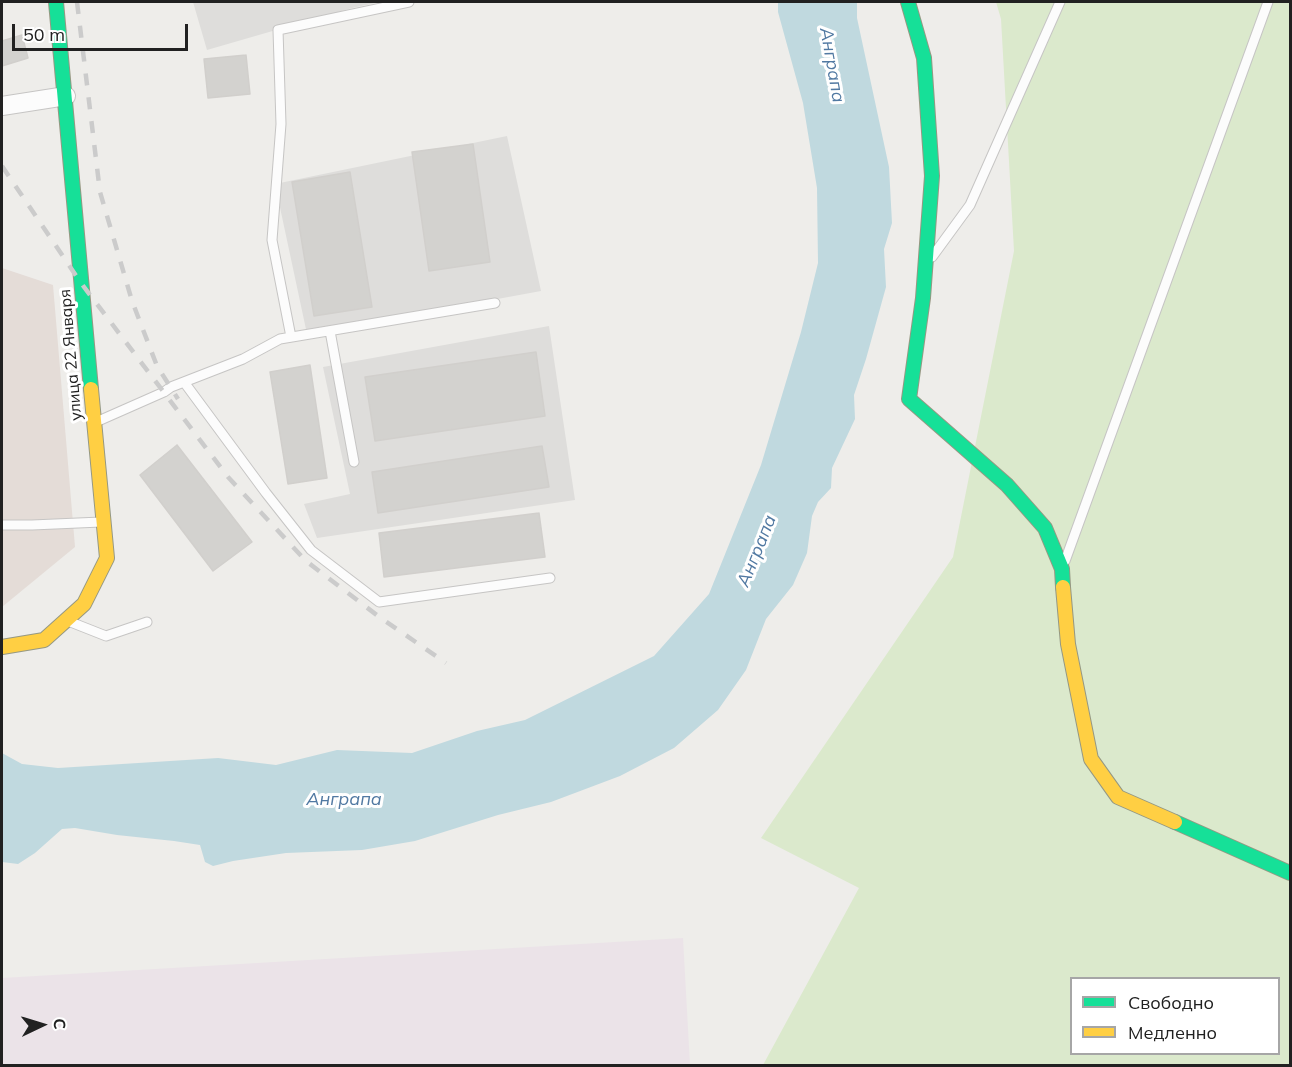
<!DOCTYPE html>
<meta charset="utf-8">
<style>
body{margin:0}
#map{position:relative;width:1292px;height:1067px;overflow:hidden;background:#eeedea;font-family:Mulish,sans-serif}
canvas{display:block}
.frame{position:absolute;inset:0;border:3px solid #212121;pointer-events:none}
.legend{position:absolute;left:1070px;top:977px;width:210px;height:78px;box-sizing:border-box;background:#fff;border:2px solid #a6a6a6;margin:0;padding:8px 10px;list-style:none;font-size:18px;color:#212121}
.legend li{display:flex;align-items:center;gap:12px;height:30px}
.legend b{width:30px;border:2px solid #a6a6a6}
.north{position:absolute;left:12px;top:995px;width:60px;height:60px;-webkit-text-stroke:4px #fff;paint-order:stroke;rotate:86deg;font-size:16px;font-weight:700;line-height:24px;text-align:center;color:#212121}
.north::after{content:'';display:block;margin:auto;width:21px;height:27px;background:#212121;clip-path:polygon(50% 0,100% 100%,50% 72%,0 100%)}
.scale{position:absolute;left:12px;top:24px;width:176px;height:27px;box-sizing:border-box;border:3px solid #212121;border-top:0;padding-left:8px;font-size:18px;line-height:21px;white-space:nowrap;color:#212121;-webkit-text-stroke:4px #fff;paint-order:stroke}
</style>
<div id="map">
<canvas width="1292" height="1067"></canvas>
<div class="frame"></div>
<ul class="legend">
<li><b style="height:8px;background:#16e098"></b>Свободно</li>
<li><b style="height:8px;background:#ffcf43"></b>Медленно</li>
</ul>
<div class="north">С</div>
<div class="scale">50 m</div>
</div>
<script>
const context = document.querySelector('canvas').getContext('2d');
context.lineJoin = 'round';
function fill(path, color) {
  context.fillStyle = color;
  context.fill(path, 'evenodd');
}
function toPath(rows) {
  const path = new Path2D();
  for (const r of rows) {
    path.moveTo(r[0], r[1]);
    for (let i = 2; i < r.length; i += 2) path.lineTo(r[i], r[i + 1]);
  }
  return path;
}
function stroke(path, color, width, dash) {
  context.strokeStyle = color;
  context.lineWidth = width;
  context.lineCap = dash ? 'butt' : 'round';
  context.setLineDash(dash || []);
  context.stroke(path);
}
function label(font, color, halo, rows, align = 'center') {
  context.font = font + ' Mulish,sans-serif';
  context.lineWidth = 6;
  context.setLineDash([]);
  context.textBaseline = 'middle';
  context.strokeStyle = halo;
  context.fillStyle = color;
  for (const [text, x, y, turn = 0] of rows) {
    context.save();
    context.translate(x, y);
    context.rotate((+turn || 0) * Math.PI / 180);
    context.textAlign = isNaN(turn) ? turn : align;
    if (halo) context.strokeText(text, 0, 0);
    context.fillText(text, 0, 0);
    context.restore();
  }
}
const residential = toPath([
 [193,2,380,2,352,8,207,50],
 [507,136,541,291,307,334,275,184],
 [549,326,575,500,317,538,304,504,350,494,323,367]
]);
const industrial = toPath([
 [683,938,690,1065,2,1065,2,978]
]);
const military = toPath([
 [2,268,53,285,75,547,2,607]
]);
const grass = toPath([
 [996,2,1290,2,1290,1065,763,1065,859,888,761,838,953,557,1014,251,1001,19],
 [1072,978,1278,978,1278,1054,1072,1054]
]);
const water = toPath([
 [778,2,857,2,857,18,889,167,892,223,884,249,886,287,866,359,854,395,855,419,832,468,831,488,818,502,812,516,807,553,793,585,766,619,746,670,718,710,674,748,620,776,551,802,498,815,415,841,362,850,286,853,233,861,213,866,205,862,200,845,174,841,117,835,75,828,62,829,35,853,18,864,2,862,2,753,22,764,58,768,218,758,276,765,337,750,412,753,477,731,525,720,654,656,709,594,761,465,801,332,818,263,817,188,803,103,778,12]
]);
const building = toPath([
 [22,35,28,58,2,66,2,41,22,35],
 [246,55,250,94,208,98,204,59,246,55],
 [473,144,490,262,429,271,412,152,473,144],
 [350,172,372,307,314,316,292,182,350,172],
 [536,352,545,416,375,441,365,377,536,352],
 [310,365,327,478,288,484,270,372,310,365],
 [177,445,252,542,213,571,140,475,177,445],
 [542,446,549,487,378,513,372,472,542,446],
 [539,513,545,557,384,577,379,533,539,513]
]);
const lane = toPath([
 [932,257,970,205,1060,2],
 [330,331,354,462],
 [291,337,272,240,281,124,278,30,409,2],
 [184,382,266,493,311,550,379,602,550,578],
 [96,422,164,392,171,387,243,359,280,339,495,303],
 [2,525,32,525,101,522],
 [1065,561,1268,2],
 [68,621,106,636,147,622]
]);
const street = toPath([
 [2,106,66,96]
]);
const fast = toPath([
 [56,2,91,389],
 [908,2,924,58,932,176,923,298,909,399,1007,485,1045,528,1062,569,1063,587],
 [1175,822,1290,873]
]);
const slow = toPath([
 [1063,587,1068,644,1091,759,1118,797,1175,822],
 [2,647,44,640,84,604,107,558,91,389]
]);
const rail = toPath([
 [77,2,100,192,132,301,157,366,178,399],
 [2,166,81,283,228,477,306,561,378,616,446,663]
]);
const streetNames = [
 ["улица 22 Января",71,355,-95]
];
const waterNames = [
 ["Анграпа",832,65,80],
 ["Анграпа",757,551,-68],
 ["Анграпа",344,800]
];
fill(residential, '#dedddb');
fill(industrial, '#ebe3e8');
fill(military, '#e4dcd7');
fill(grass, '#dbe9cc');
fill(water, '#c0d9df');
fill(building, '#d3d2cf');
stroke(building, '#d1cfcc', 1.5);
stroke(lane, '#c6c5c4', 11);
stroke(street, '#c6c5c4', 20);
stroke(fast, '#959883', 16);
stroke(slow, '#959883', 16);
stroke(lane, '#fcfcfc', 9);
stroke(street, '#fcfcfc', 18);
stroke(fast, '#16e098', 14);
stroke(slow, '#ffcf43', 14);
stroke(rail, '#cbcbcb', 4.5, [12, 12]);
label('16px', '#212121', '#fff', streetNames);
label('italic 18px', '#5179a2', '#fff', waterNames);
</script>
